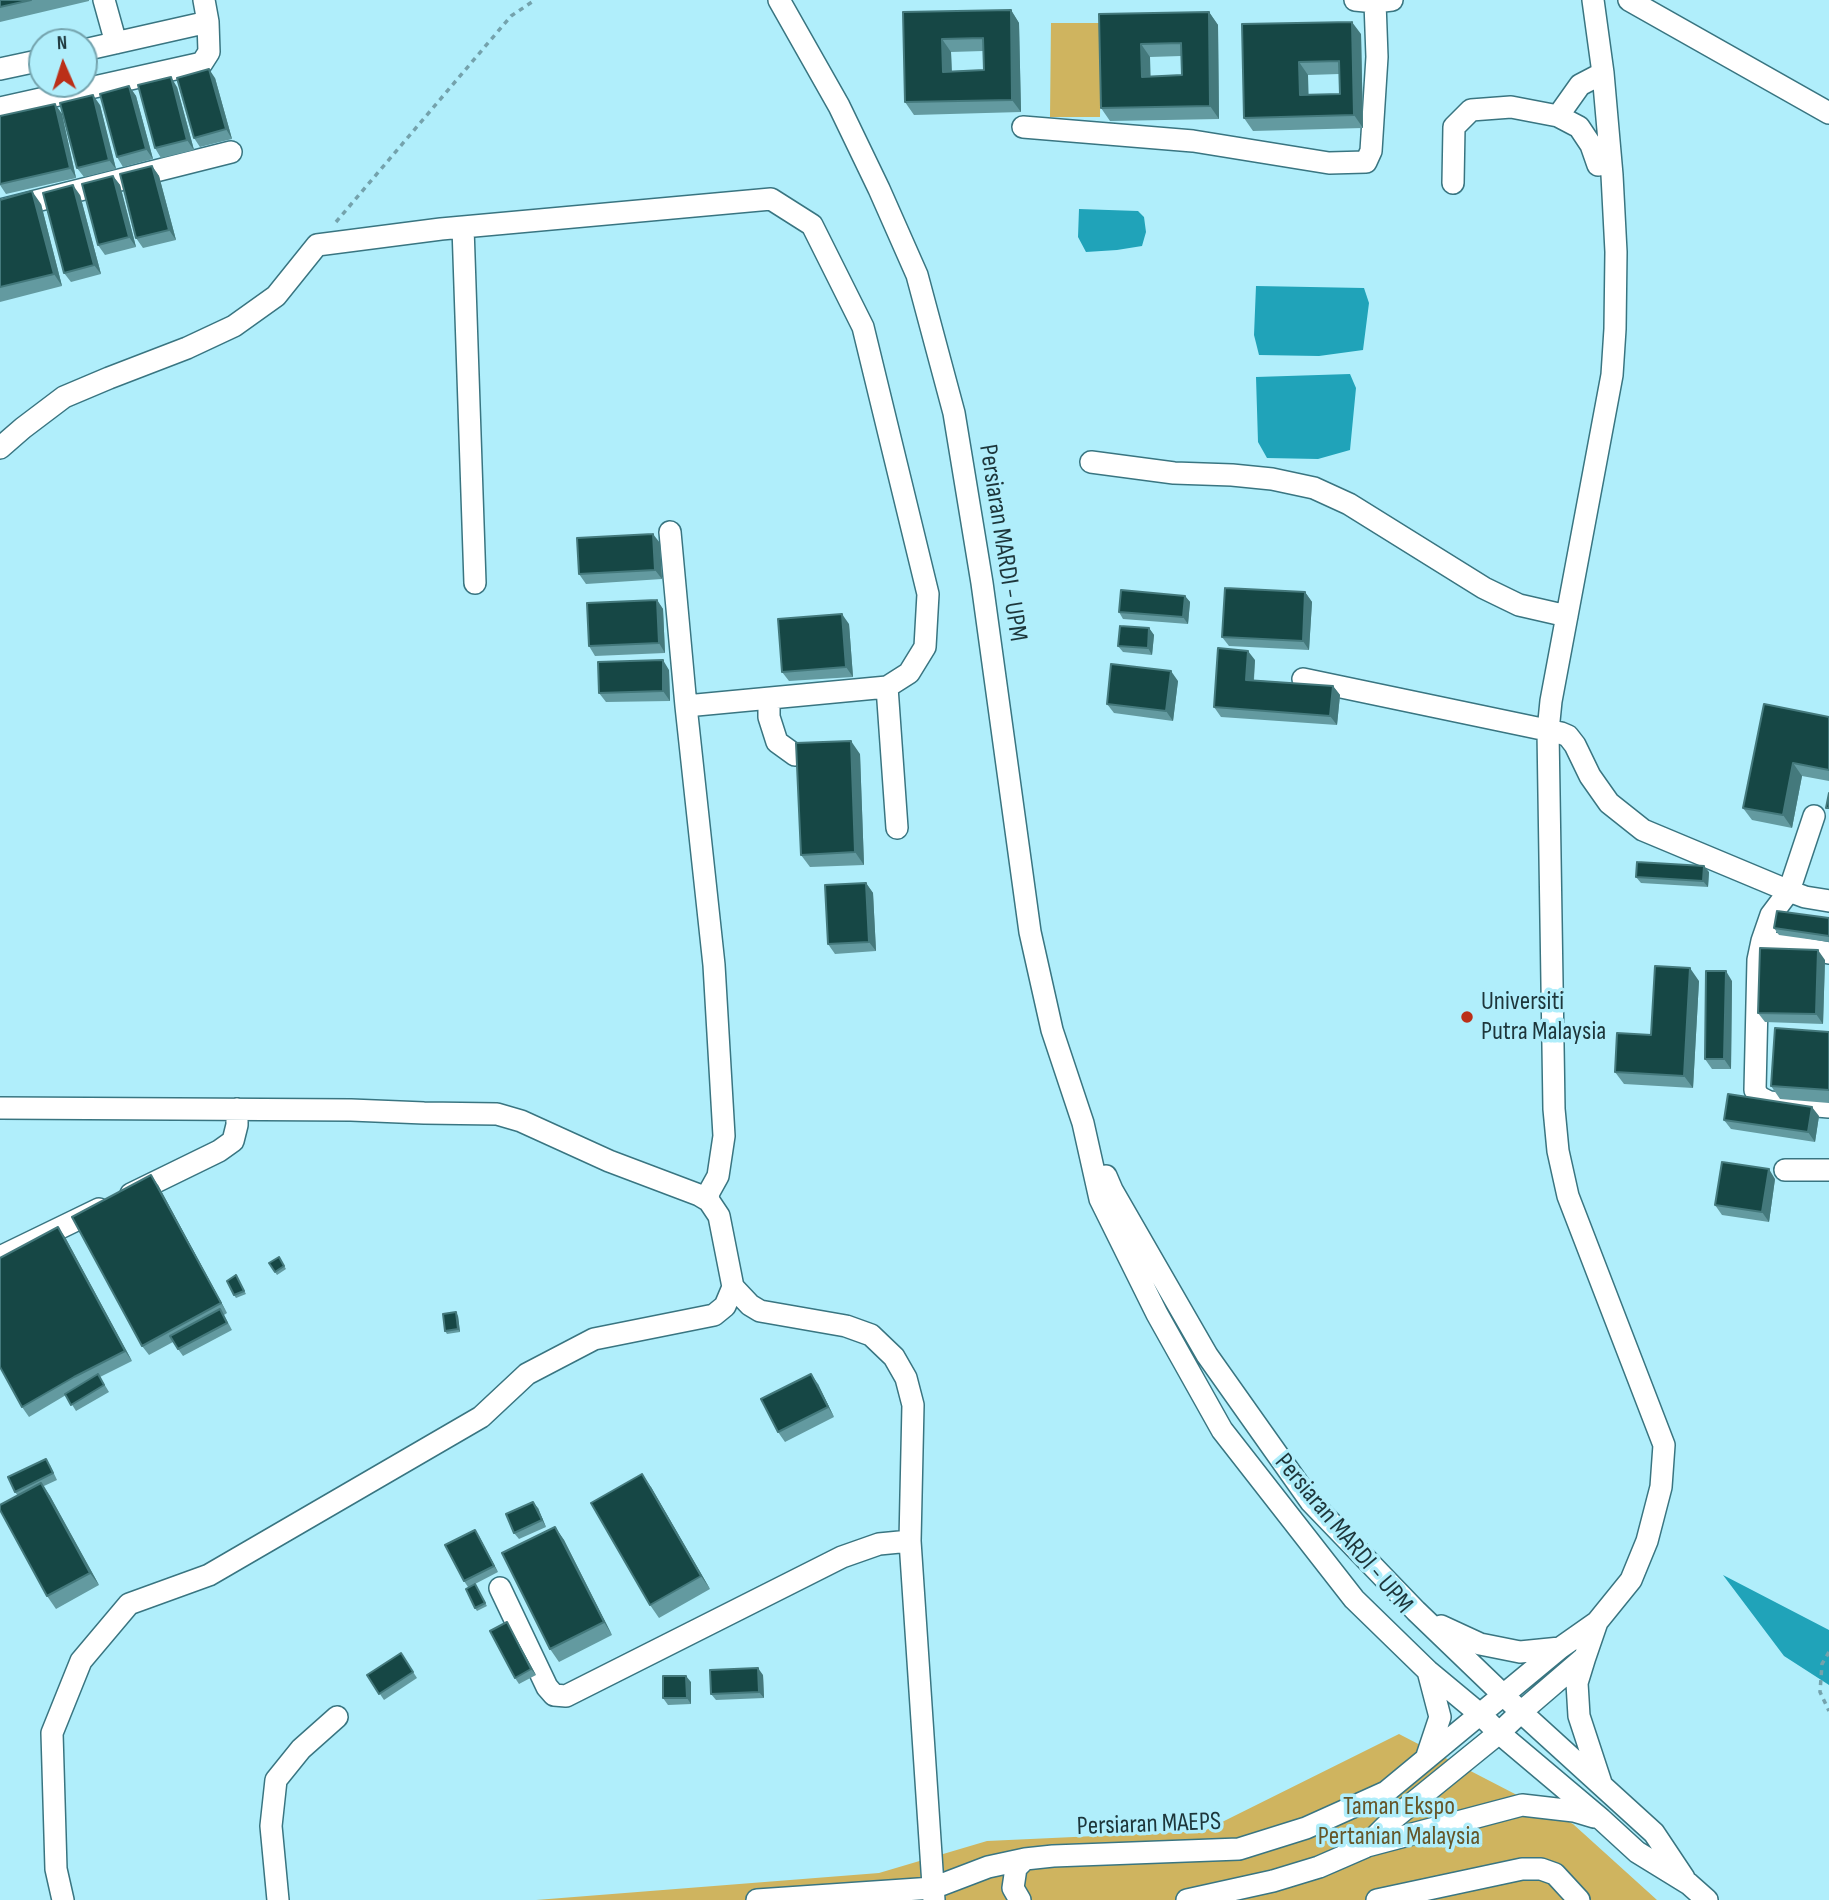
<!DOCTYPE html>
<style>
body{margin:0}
#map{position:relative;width:1829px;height:1900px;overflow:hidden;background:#b0eefb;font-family:"Sofia Sans Condensed",sans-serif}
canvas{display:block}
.north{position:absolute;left:28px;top:28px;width:70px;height:70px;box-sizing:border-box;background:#b0eefb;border:2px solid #75a4ae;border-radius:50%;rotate:357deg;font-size:19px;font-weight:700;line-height:28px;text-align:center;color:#1d363b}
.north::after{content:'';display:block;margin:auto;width:24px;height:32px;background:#bb2f18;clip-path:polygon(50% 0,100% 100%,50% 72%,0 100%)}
</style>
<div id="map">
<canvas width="1829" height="1900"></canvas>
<div class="north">N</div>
</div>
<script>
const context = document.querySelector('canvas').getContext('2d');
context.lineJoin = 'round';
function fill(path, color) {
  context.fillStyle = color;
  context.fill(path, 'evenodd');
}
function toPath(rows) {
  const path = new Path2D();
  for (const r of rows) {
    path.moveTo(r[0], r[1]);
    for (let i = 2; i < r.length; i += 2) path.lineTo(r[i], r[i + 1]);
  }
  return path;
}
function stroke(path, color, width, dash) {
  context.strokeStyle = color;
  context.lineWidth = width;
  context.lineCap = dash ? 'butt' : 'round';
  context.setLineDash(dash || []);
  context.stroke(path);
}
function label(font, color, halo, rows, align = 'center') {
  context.font = font + ' "Sofia Sans Condensed",sans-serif';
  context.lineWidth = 7;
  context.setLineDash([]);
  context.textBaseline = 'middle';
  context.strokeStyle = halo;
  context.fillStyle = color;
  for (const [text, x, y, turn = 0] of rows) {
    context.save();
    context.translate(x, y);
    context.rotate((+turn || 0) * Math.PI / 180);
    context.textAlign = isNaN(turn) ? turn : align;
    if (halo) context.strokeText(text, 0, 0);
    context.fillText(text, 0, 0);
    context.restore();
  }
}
const green = toPath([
 [1051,23,1101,23,1100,117,1050,117],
 [1399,1734,1573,1824,1657,1900,536,1900,879,1873,987,1841,1204,1831]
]);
const water = toPath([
 [1079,209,1138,211,1144,217,1146,232,1142,246,1117,250,1086,252,1078,237],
 [1256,286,1364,288,1369,303,1363,350,1319,356,1259,355,1254,335],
 [1350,374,1356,388,1350,450,1318,459,1267,458,1258,442,1256,377],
 [1723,1575,1829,1630,1829,1685,1784,1656]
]);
const path = toPath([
 [336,222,511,16,535,0],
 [1829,1652,1822,1664,1820,1692,1829,1711]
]);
const minor = toPath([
 [104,0,116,43],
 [779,0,839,106,879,189,917,275,954,413,982,583,1030,932,1052,1030,1083,1123,1100,1199,1157,1314,1222,1430,1354,1599,1428,1671,1481,1715,1499,1733,1601,1819,1637,1852,1689,1884,1707,1900],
 [1355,0,1375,2,1392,0],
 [1629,0,1829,113],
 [84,50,208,22,204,0],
 [0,69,42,60],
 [0,108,202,63,209,52,208,22],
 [1023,127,1193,141,1329,163,1366,162,1371,151,1377,57,1375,2],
 [1598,165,1591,145,1579,127,1558,116,1580,85,1603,73],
 [1453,183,1454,127,1471,110,1511,107,1558,116],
 [0,210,231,152],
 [463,227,475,583],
 [0,448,23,428,64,397,109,378,187,348,234,326,276,296,317,245,441,229,771,199,812,225,863,327,928,594,925,647,909,673,887,687,686,706],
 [1091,462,1174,473,1232,475,1272,479,1314,488,1349,504,1484,588,1519,605,1567,616],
 [1303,679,1561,733,1568,736,1575,745,1590,776,1609,803,1643,830,1789,891,1805,897,1829,901],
 [887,687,897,828],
 [769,699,769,717,777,742,795,755],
 [1814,816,1789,891,1771,915,1762,941,1758,960,1755,1090,1759,1097,1769,1102,1829,1107],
 [1762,941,1829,953],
 [0,1108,351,1110,424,1113,497,1114,521,1121,609,1161,699,1195,709,1201],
 [1785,1170,1829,1170],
 [1106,1176,1112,1190,1207,1355,1311,1502,1416,1611,1521,1712,1654,1833,1684,1878],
 [131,1194,219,1151,233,1141,237,1125,237,1109],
 [0,1257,99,1209],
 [733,1287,750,1305,760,1311,846,1326,871,1335,894,1357,906,1378,913,1405,910,1541,934,1900],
 [500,1588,547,1687,554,1695,566,1696,842,1557,879,1544,910,1541],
 [1441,1626,1480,1644,1520,1652,1560,1648],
 [1585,1657,1577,1683,1579,1716,1601,1783],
 [1426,1759,1440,1717,1428,1671],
 [1367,1846,1522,1805,1574,1811,1594,1817],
 [63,1900,56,1869,52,1733,81,1661,129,1604,209,1575,481,1417,527,1374,594,1339,714,1315,725,1306,733,1287,719,1216,709,1201,708,1194,718,1176,724,1136,714,965,686,706,670,532],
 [278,1900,271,1826,276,1780,301,1749,337,1717],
 [757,1900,933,1888,988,1867,1025,1859,1053,1856,1239,1849,1306,1828,1386,1792,1560,1648,1597,1622,1631,1580,1647,1541,1661,1487,1664,1445,1568,1196,1558,1151,1554,1109,1548,731,1551,701,1612,375,1615,329,1616,252,1612,175,1603,73,1593,0],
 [1020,1900,1013,1888,1016,1868,1025,1859],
 [1187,1900,1273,1881,1319,1867,1365,1847,1393,1819,1499,1733,1521,1712,1585,1657,1597,1622],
 [1377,1900,1522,1869,1541,1869,1555,1874,1579,1900]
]);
const wall = toPath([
 [0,0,89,0,89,1,0,22],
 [1011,10,1019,23,1021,112,914,115,905,102,903,12],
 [983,51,984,70,952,71,951,52],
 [1209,12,1218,25,1219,119,1110,121,1101,108,1099,14],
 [1181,56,1182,75,1150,76,1150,57],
 [1242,24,1361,34,1363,128,1253,131,1244,118],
 [1339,74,1340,94,1308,94,1308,75],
 [215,78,232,139,200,147,194,138],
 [129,86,136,96,153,159,123,167,117,157],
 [177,87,194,150,161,158,155,148],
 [55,104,62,114,76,178,6,194,0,185,0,116],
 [100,105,116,169,84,177,77,168],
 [152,166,159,176,176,240,143,248,136,238],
 [113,176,120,185,136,247,105,255,98,245],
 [80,195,101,274,71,282,64,273],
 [0,200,41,204,62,286,0,302],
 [660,543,662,579,586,584,579,574],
 [1305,592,1312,602,1309,650,1229,646,1222,637],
 [1185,596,1190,602,1188,624,1123,619,1119,612],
 [657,600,663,609,665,653,595,656,589,646],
 [849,624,853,677,789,681,782,672],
 [1149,628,1154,635,1152,655,1123,652,1118,646],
 [1255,660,1254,680,1333,686,1340,695,1337,725,1221,717,1214,707],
 [669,670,670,701,606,702,599,693],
 [1178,681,1173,721,1114,713,1107,704],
 [1829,717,1829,781,1802,776,1792,828,1752,820,1743,808],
 [860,754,864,865,810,867,801,855],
 [1709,872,1708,887,1641,883,1636,877],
 [866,883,873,893,876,951,835,954,828,944],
 [1829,918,1829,942,1779,935,1774,928],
 [1825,960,1823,1024,1765,1022,1758,1013],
 [1699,981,1693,1088,1624,1084,1615,1072,1651,1035],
 [1732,981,1731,1069,1712,1069,1705,1059],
 [1829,1032,1829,1103,1780,1099,1771,1086],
 [1819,1116,1815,1142,1731,1129,1724,1120],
 [1775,1179,1769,1222,1722,1215,1715,1205],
 [158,1185,227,1313,224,1315,232,1330,183,1356,173,1342,149,1355,142,1346],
 [65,1237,132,1361,100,1377,109,1392,76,1411,66,1395,29,1417,22,1407],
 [279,1257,286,1269,277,1275,269,1263],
 [236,1275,246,1294,236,1298,234,1295],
 [458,1316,460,1332,447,1334,445,1331],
 [818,1384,834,1417,785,1442,778,1432],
 [50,1465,57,1480,44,1486,50,1496,99,1585,56,1609,47,1596,18,1496,15,1492],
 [651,1487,710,1589,659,1618,650,1605],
 [538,1508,546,1527,519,1539,514,1533],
 [555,1527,564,1540,612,1635,559,1662,550,1649],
 [475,1530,498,1572,475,1584,487,1606,477,1611,475,1608,468,1587,464,1581],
 [507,1622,536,1675,519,1684,515,1678],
 [401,1653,417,1678,384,1700,367,1675],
 [763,1675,764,1698,716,1700,711,1694],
 [691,1682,691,1704,668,1705,663,1698]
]);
const shadedWall = toPath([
 [1011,10,1019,23,1021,112,1012,100],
 [1209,12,1218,25,1219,119,1210,106],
 [1352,22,1361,34,1363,128,1354,115],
 [942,39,951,52,952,84,943,72],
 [1141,44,1150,57,1151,89,1142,77],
 [1299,62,1308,75,1309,108,1300,95],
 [209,69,215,78,232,139,226,129],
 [171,77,177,87,194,150,187,140],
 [129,86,136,96,153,159,146,149],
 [93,95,100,105,116,169,109,160],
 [55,104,62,114,76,178,70,168],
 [152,166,159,176,176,240,169,230],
 [113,176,120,185,136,247,129,237],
 [73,185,80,195,101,274,94,265],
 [32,191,41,204,62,286,54,274],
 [653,534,660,543,662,579,655,570],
 [1305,592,1312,602,1309,650,1303,641],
 [1185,596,1190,602,1188,624,1183,617],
 [657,600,663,609,665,653,659,643],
 [842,614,849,624,853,677,846,667],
 [1149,628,1154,635,1152,655,1148,648],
 [1248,651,1255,660,1253,689,1246,680],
 [663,660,669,670,670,701,663,691],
 [1171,671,1178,681,1173,721,1166,711],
 [1333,686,1340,695,1337,725,1330,716],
 [851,741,860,754,864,865,855,852],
 [1793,763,1802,776,1792,828,1783,815],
 [1704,866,1709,872,1708,887,1703,881],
 [866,883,873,893,876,951,869,942],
 [1818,950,1825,960,1823,1024,1816,1014],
 [1690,968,1699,981,1693,1088,1684,1076],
 [1726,971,1732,981,1731,1069,1724,1059],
 [1812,1107,1819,1116,1815,1142,1808,1132],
 [1769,1169,1775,1179,1769,1222,1762,1212],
 [151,1175,158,1185,227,1313,221,1303],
 [58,1227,65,1237,132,1361,125,1351],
 [456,1312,458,1316,460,1332,458,1329],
 [811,1374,818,1384,834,1417,828,1407],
 [642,1474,651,1487,710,1589,701,1576],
 [41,1483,50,1496,99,1585,90,1573],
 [533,1502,538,1508,546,1527,542,1520],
 [555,1527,564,1540,612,1635,604,1622],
 [475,1530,479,1536,498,1572,494,1566],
 [507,1622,511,1629,536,1675,531,1669],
 [758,1668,763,1675,764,1698,759,1692],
 [686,1676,691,1682,691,1704,687,1698]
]);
const building = toPath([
 [0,0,31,0,0,7,0,0],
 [1011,10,1012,100,905,102,903,12,1011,10],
 [983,38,984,70,943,72,942,39,983,38],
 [1209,12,1210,106,1101,108,1099,14,1209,12],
 [1181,43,1182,75,1142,77,1141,44,1181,43],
 [1352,22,1354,115,1244,118,1242,24,1352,22],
 [1339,61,1340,94,1300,95,1299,62,1339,61],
 [209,69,226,129,194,138,177,78,209,69],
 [171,77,187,140,155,148,138,85,171,77],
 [129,86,146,149,117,157,100,94,129,86],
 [93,95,109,160,77,168,60,103,93,95],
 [55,104,70,168,0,184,0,116,55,104],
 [152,166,169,230,136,238,120,174,152,166],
 [113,176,129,237,98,245,82,184,113,176],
 [73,185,94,265,64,273,43,193,73,185],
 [32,191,54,274,0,287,0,200,32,191],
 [653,534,655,570,579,574,577,538,653,534],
 [1225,588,1305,592,1303,641,1222,637,1225,588],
 [1121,590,1185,596,1183,617,1119,612,1121,590],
 [657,600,659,643,589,646,587,603,657,600],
 [842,614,846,667,782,672,778,619,842,614],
 [1120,626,1149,628,1148,648,1118,646,1120,626],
 [1218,648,1248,651,1246,680,1333,686,1330,716,1214,707,1218,648],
 [663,660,663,691,599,693,598,662,663,660],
 [1111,664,1171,671,1166,711,1107,704,1111,664],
 [1764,704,1829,717,1829,770,1793,763,1783,815,1743,808,1764,704],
 [851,741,855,852,801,855,796,743,851,741],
 [1829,793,1829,808,1826,808,1829,793],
 [1637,862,1704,866,1703,881,1636,877,1637,862],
 [866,883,869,942,828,944,825,885,866,883],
 [1777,911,1829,918,1829,936,1774,928,1777,911],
 [1760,948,1818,950,1816,1014,1758,1013,1760,948],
 [1655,966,1690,968,1684,1076,1615,1072,1617,1033,1651,1035,1655,966],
 [1706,971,1726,971,1724,1059,1705,1059,1706,971],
 [1775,1028,1829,1032,1829,1090,1771,1086,1775,1028],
 [1728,1094,1812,1107,1808,1132,1724,1120,1728,1094],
 [1722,1162,1769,1169,1762,1212,1715,1205,1722,1162],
 [151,1175,221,1303,142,1346,72,1217,151,1175],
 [58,1227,125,1351,74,1377,22,1407,0,1367,0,1258,58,1227],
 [279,1257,284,1266,275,1272,269,1263,279,1257],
 [236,1275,244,1291,234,1295,227,1281,236,1275],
 [220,1309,227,1323,178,1349,170,1336,220,1309],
 [456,1312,458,1329,445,1331,443,1314,456,1312],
 [98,1374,104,1385,71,1405,65,1394,98,1374],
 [811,1374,828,1407,778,1432,761,1399,811,1374],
 [46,1459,53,1473,15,1492,8,1477,46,1459],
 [642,1474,701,1576,650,1605,591,1503,642,1474],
 [41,1483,90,1573,47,1596,0,1510,0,1505,41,1483],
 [533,1502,542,1520,514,1533,506,1514,533,1502],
 [555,1527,604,1622,550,1649,502,1553,555,1527],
 [475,1530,494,1566,464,1581,445,1545,475,1530],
 [475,1584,485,1603,475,1608,466,1589,475,1584],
 [507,1622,531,1669,515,1678,490,1631,507,1622],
 [401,1653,413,1672,379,1694,367,1675,401,1653],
 [758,1668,759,1692,711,1694,710,1670,758,1668],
 [663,1676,686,1676,687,1698,663,1698,663,1676]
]);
const markers = [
 [1467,1017,7,"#bb2f18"]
];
const streetNames = [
 ["Persiaran MARDI - UPM",1002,543,81],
 ["Persiaran MARDI - UPM",1343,1534,50],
 ["Persiaran MAEPS",1149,1825,-2]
];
const poiNames = [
 ["Universiti",1481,1002],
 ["Putra Malaysia",1481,1032]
];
const parkNames = [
 ["Taman Ekspo",1399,1807],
 ["Pertanian Malaysia",1399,1837]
];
fill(green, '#cfb45f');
fill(water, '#20a3b9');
stroke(minor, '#397581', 24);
stroke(path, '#74a2ac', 3.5, [5, 5]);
stroke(minor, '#fff', 21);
fill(wall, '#639aa0');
fill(shadedWall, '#44797c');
fill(building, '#164745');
stroke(building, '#44797c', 2);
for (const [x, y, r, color] of markers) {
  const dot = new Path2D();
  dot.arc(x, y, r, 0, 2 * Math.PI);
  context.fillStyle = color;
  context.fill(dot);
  stroke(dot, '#b0eefb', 2.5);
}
label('26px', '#1d363b', '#b0eefb', streetNames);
label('26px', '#1d363b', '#b0eefb', poiNames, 'left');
label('26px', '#655629', '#b0eefb', parkNames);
</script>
